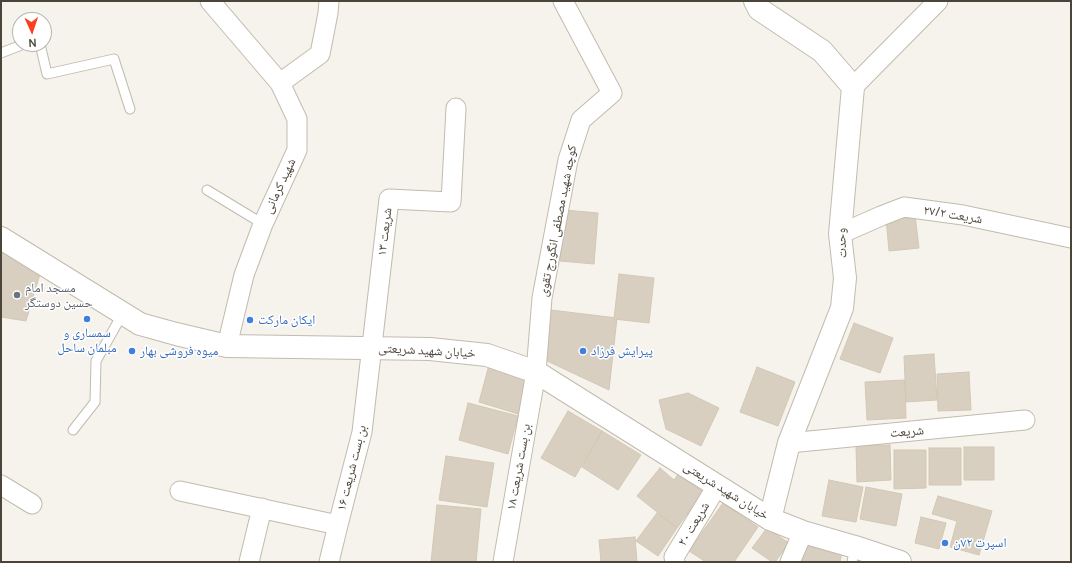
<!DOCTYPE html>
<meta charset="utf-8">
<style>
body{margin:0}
#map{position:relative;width:1072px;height:563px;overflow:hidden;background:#f6f3ec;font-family:Manrope,sans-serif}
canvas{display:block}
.frame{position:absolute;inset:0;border:2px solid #4b4439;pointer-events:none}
.north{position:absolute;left:12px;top:12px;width:40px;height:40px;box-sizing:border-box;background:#fff;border:1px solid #b7b4b0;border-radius:50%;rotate:177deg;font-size:11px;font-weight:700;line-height:16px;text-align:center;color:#4b4439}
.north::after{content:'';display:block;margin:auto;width:14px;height:18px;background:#fc3f1d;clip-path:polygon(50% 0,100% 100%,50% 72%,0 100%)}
</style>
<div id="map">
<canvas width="1072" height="563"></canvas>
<div class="frame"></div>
<div class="north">N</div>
</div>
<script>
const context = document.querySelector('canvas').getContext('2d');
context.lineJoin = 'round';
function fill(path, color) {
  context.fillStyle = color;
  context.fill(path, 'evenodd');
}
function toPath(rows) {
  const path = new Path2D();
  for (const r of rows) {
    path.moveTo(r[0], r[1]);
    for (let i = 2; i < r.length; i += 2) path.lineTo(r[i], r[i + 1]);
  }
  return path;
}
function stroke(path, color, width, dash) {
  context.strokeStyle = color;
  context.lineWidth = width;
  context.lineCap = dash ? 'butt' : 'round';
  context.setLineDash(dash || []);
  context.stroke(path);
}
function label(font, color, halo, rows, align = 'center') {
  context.font = font + ' Manrope,"Noto Naskh Arabic",sans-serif';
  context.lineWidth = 3;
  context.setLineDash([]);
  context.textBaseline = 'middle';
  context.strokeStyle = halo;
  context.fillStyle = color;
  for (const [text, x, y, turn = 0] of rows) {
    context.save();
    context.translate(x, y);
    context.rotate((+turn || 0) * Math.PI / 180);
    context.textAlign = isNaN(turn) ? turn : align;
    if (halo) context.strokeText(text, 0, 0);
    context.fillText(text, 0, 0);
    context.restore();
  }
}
const building = toPath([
 [565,210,598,213,594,264,560,261,565,210],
 [915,215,919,248,889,251,886,218,915,215],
 [2,252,40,274,26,321,1,317,1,256,2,252],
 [619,274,654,278,649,323,614,319,619,274],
 [551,310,617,318,609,390,545,360,551,310],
 [854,323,893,338,880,373,840,359,854,323],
 [934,354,937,400,906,402,904,356,934,354],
 [489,365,529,377,518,414,479,402,489,365],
 [757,367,795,382,778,426,740,412,757,367],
 [969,372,971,410,938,411,937,374,969,372],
 [905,380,906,418,867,420,865,382,905,380],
 [688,393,719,408,701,446,666,429,659,400,688,393],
 [468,403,518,416,508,454,459,440,468,403],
 [568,411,602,431,575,477,541,458,568,411],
 [602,431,641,455,618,490,582,467,602,431],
 [890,445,891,480,857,482,856,446,890,445],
 [964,447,994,447,994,480,964,480,964,447],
 [929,448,961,448,961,485,929,485,929,448],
 [894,450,926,450,926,488,894,489,894,450],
 [446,456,494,463,487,507,439,500,446,456],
 [660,468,674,480,679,473,703,492,677,528,637,496,660,468],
 [829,480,863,487,856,522,822,516,829,480],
 [866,487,902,494,896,526,860,519,866,487],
 [938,496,992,511,979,555,950,547,957,521,932,514,938,496],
 [723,503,758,527,734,562,706,562,689,551,723,503],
 [437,505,481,509,476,562,431,562,437,505],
 [657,513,677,528,658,556,636,541,657,513],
 [921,517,946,523,939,549,915,543,921,517],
 [767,528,789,543,775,562,772,562,752,548,767,528],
 [635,537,637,562,601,562,599,540,635,537],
 [804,543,842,552,840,562,799,562,804,543]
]);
const service = toPath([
 [40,44,47,74,114,59,130,109],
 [1,53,24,44],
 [207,190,263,224],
 [73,430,95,402,96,361,123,313],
 [852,562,855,547]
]);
const minor = toPath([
 [210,1,280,83,297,119,297,150,263,224,244,275,227,346],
 [280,83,320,54,328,13,329,1],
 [853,87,938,1],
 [840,234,881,216,904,207,963,215,1071,238],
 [789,443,1025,420],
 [1,485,32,504],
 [180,491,338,525],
 [249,562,262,508],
 [329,562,338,525,362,432,389,199,451,202,456,108],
 [503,562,536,372,542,298,568,160,581,120,612,93,563,1],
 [675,562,674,557,717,486],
 [790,562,803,532]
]);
const tertiary = toPath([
 [755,1,759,9,822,51,853,87,840,234,845,278,842,308,789,443,770,519],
 [1,238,140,324,176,334,227,346,430,349,487,355,536,372,770,519,803,532,855,547,900,562]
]);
const markers = [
 [17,295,4,"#6b7280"],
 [87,319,4,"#3f7fe0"],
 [250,320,4,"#3f7fe0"],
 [132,351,4,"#3f7fe0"],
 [583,351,4,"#3f7fe0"],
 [945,543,4,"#3f7fe0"]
];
const streetNames = [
 ["شهید کرمانی",280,186,-65],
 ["شریعت ۲۷/۲",953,215,9],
 ["کوچه شهید مصطفی انگورج تقوی",558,221,-79],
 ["شریعت ۱۳",385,232,-83],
 ["وحدت",842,243,-93],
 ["خیابان شهید شریعتی",427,351,3],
 ["شریعت",907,432,-5],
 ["بن بست شریعت ۱۸",519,467,-80],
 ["بن بست شریعت ۱۶",352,468,-76],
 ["خیابان شهید شریعتی",726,491,32],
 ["شریعت ۲۰",694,524,-59]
];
const worshipNames = [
 ["مسجد امام",25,288],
 ["حسین دوستگر",25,303]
];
const shopNames = [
 ["ایکان مارکت",258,320],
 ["سمساری و",87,333,"center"],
 ["مبلمان ساحل",87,348,"center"],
 ["میوه فروشی بهار",140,351],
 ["پیرایش فرزاد",591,351],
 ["اسپرت ۷۲ن",953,543]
];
fill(building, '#d8cfc1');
stroke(building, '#d3c7b4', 1);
stroke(service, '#c2bbae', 11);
stroke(minor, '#c2bbae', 21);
stroke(tertiary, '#c2bbae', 24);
stroke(service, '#fff', 9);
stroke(minor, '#fff', 19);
stroke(tertiary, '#fff', 22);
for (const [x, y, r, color] of markers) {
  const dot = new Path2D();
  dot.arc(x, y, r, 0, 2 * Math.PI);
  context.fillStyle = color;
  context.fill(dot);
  stroke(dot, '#fff', 1.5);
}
label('13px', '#4b4439', '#fff', streetNames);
label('13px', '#5b616d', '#fff', worshipNames, 'left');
label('13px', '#366cbe', '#fff', shopNames, 'left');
</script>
